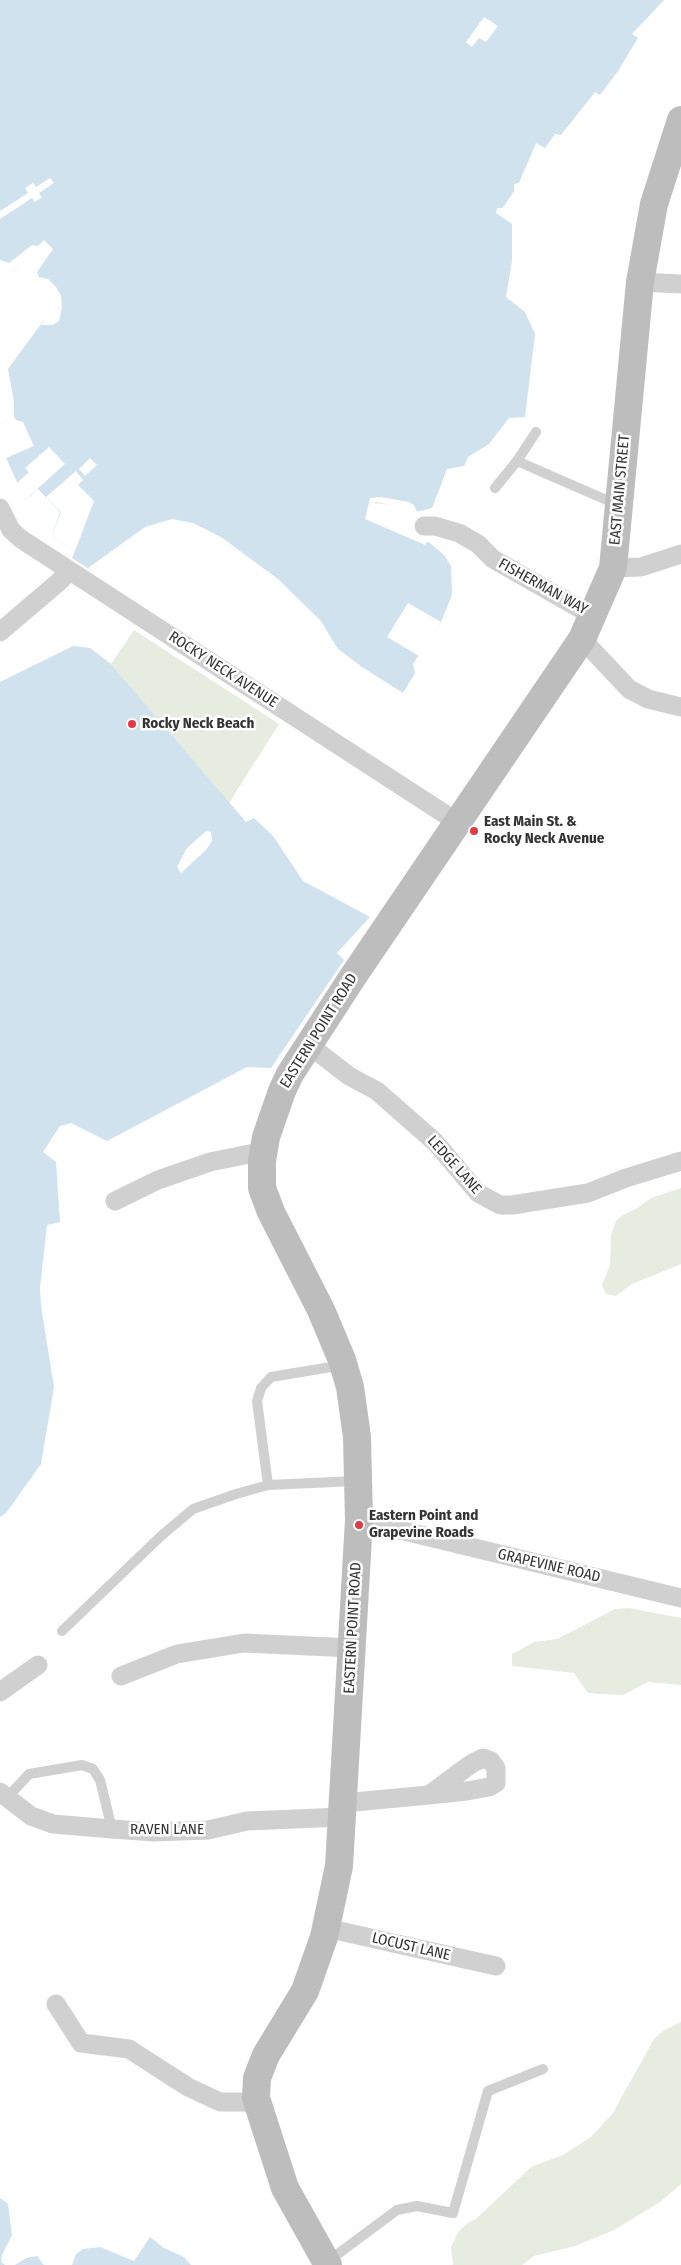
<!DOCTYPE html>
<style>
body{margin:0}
canvas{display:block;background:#fff}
</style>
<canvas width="681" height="2265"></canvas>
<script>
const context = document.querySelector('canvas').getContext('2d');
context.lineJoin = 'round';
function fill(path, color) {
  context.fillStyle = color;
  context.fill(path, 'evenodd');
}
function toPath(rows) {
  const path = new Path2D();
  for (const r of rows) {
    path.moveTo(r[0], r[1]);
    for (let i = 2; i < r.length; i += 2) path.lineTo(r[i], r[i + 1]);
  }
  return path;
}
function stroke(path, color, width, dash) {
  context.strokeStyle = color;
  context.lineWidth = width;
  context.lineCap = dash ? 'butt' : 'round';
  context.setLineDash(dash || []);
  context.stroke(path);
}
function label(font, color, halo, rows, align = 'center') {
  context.font = font + ' "Fira Sans Condensed",sans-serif';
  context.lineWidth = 5;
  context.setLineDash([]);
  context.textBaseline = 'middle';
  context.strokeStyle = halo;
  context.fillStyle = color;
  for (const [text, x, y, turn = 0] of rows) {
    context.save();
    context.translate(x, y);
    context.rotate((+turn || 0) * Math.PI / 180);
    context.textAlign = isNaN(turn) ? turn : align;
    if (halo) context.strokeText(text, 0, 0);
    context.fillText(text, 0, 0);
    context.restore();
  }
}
const green = toPath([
 [134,630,279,724,229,803,111,664],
 [681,1188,681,1264,632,1284,616,1296,606,1294,602,1285,610,1265,611,1235,616,1221,623,1215,636,1209,651,1198],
 [629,1608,681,1618,681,1685,648,1682,623,1695,600,1694,588,1693,574,1673,512,1666,512,1654,534,1642,557,1639,615,1609],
 [681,2022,681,2184,660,2202,614,2230,575,2246,534,2256,522,2265,453,2265,451,2247,459,2231,468,2223,476,2219,531,2167,563,2155,591,2137,613,2113,654,2039,663,2031]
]);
const water = toPath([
 [0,0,664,0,632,34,638,38,618,71,600,95,595,92,561,135,555,134,545,148,536,143,519,183,514,184,514,191,503,208,497,208,496,213,512,224,512,261,506,297,525,312,535,334,525,417,509,418,489,444,468,457,464,466,447,469,432,508,416,512,412,507,374,503,370,516,430,543,444,555,451,566,452,595,441,622,413,664,415,673,403,693,362,667,304,623,186,543,164,538,97,574,72,558,75,551,52,536,60,512,38,489,25,500,0,444,0,424,14,417,14,402,8,369,44,320,55,319,52,299,46,287,32,284,25,287,11,274,18,267,16,265,0,260],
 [73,646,90,648,111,664,246,822,254,818,273,836,303,881,370,917,337,953,344,960,271,1068,247,1067,107,1141,71,1123,60,1126,43,1152,56,1162,60,1222,47,1225,40,1288,41,1306,54,1387,41,1464,6,1513,0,1517,0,682],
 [206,831,211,832,212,841,206,850,181,873,177,867,187,848],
 [0,2198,8,2204,12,2235,2,2255,1,2262,5,2265,0,2265],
 [150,2237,164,2248,184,2257,191,2265,72,2265,76,2254,83,2249,100,2247,134,2261],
 [37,2256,44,2265,15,2265,26,2258]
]);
const pier = toPath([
 [484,17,498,26,486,42,479,38,472,47,466,42],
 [50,178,54,183,39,193,42,197,35,202,32,198,0,219,0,211,28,193,25,188,33,183,36,187],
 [44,240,53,249,37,272,39,277,48,279,56,287,61,296,62,308,59,321,53,325,41,325,46,318,53,317,50,300,44,289,33,286,27,289,9,276,18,267,9,263,32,245,38,246],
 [14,417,16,420,23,422,34,446,6,458,0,444,0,424],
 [49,447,65,464,25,500,16,484,29,472,25,468],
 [90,458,97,465,85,476,79,469],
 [76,471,83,480,78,485,94,501,75,551,52,536,61,512,46,497],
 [381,497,409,502,414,505,417,512,416,515,411,509,375,502,373,514,427,541,425,545,365,519,370,498],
 [172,519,193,523,221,537,278,579,321,621,339,651,338,653,303,625,206,558,174,541,156,544,100,576,88,568,145,527],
 [408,603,441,622,419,656,387,637]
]);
const service = toPath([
 [517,461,618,505],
 [495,488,517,461,536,432],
 [268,1485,257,1401,261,1388,271,1377,343,1365],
 [62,1631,161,1536,193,1509,236,1494,268,1485,356,1481],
 [6,1799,29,1774,82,1765,93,1769,100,1780,112,1829],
 [327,2262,397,2210,417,2206,453,2213,488,2091,543,2069]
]);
const minor = toPath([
 [640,282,681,284],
 [0,508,11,530,21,539,457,822],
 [424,526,435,526,459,533,478,544,493,559,593,616],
 [613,568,641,567,681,554],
 [0,632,61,580,69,570],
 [582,639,629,689,648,699,681,707],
 [309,1045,349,1076,377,1091,435,1142,478,1193,500,1205,512,1205,588,1193,626,1178,681,1161],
 [115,1201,158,1180,210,1162,264,1151],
 [359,1520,681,1598],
 [121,1676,177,1654,244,1643,352,1648],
 [0,1692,38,1665],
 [0,1792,31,1816,53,1824,112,1829,154,1832,208,1830,247,1821,342,1817],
 [343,1803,429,1795,467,1791,489,1787,496,1783,496,1768,491,1761,483,1758,471,1764,429,1795],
 [326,1928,496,1966],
 [56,2004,81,2043,129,2049,188,2087,220,2102,257,2102]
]);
const secondary = toPath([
 [328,2265,285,2188,256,2098,257,2078,266,2055,305,1991,324,1937,339,1866,359,1520,357,1437,350,1387,342,1360,321,1310,271,1212,262,1188,262,1161,266,1137,282,1091,290,1074,352,978,582,639,613,568,640,282,654,204,681,120]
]);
const markers = [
 [132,724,5,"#e63946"],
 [474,831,5,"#e63946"],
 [359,1525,5,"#e63946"]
];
const streetNames = [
 ["EAST MAIN STREET",620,490,-85],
 ["FISHERMAN WAY",543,587,29],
 ["ROCKY NECK AVENUE",223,670,33],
 ["EASTERN POINT ROAD",319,1031,-58],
 ["LEDGE LANE",454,1165,48],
 ["GRAPEVINE ROAD",549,1566,13],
 ["EASTERN POINT ROAD",353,1628,-87],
 ["RAVEN LANE",167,1830],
 ["LOCUST LANE",411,1947,13]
];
const poiNames = [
 ["Rocky Neck Beach",142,724],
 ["East Main St. &",484,822],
 ["Rocky Neck Avenue",484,839],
 ["Eastern Point and",369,1516],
 ["Grapevine Roads",369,1533]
];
fill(green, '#e6ecdf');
fill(water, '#cfe2ee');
fill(pier, '#fff');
stroke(service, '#d0d0d0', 10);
stroke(minor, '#d0d0d0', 19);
stroke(secondary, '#bdbdbd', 28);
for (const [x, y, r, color] of markers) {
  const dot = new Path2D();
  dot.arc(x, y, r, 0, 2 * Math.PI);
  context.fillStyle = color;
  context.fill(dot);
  stroke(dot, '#fff', 2);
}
label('15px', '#333', '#fff', streetNames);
label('bold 15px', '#333', '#fff', poiNames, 'left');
</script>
